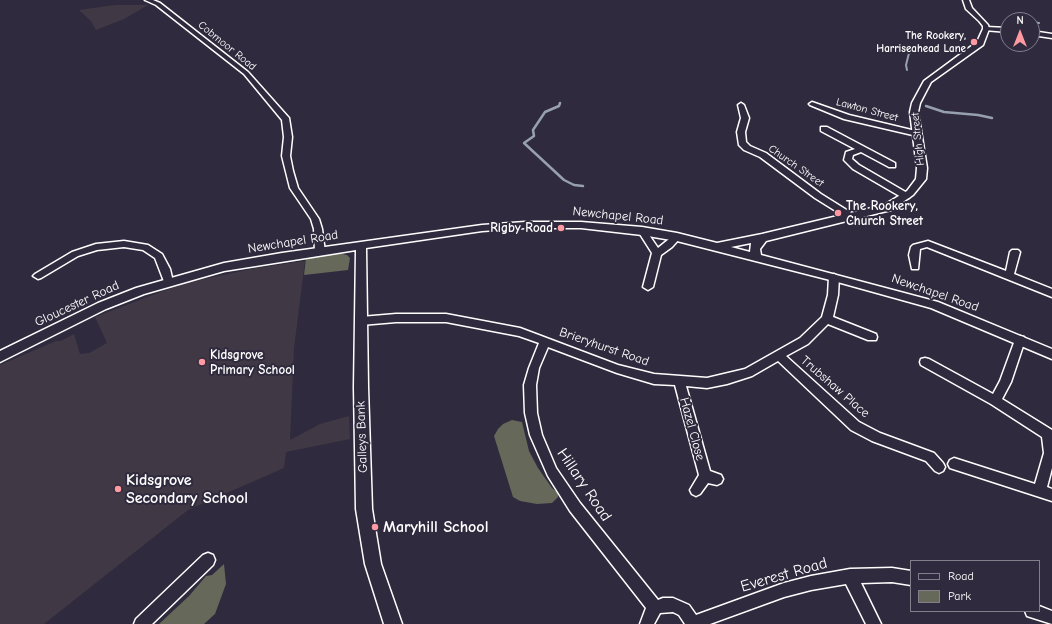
<!DOCTYPE html>
<style>
body{margin:0}
#map{position:relative;width:1052px;height:624px;overflow:hidden;background:#2f2a3d;font-family:"Comic Neue",sans-serif}
canvas{display:block}
.legend{position:absolute;left:910px;top:560px;width:130px;height:52px;box-sizing:border-box;background:#2f2a3d;border:1px solid #827f8b;margin:0;padding:5px 7px;list-style:none;font-size:12px;color:#fff}
.legend li{display:flex;align-items:center;gap:8px;height:20px}
.legend b{width:20px;border:1px solid #827f8b}
.north{position:absolute;left:1000px;top:12px;width:40px;height:40px;box-sizing:border-box;background:#2f2a3d;border:1px solid #827f8b;border-radius:50%;rotate:0deg;font-size:11px;font-weight:700;line-height:16px;text-align:center;color:#fff}
.north::after{content:'';display:block;margin:auto;width:14px;height:18px;background:#ff9aa2;clip-path:polygon(50% 0,100% 100%,50% 72%,0 100%)}
</style>
<div id="map">
<canvas width="1052" height="624"></canvas>
<ul class="legend">
<li><b style="height:5px;background:#2f2a3d"></b>Road</li>
<li><b style="height:11px;background:#666859"></b>Park</li>
</ul>
<div class="north">N</div>
</div>
<script>
const context = document.querySelector('canvas').getContext('2d');
context.lineJoin = 'round';
function fill(path, color) {
  context.fillStyle = color;
  context.fill(path, 'evenodd');
}
function toPath(rows) {
  const path = new Path2D();
  for (const r of rows) {
    path.moveTo(r[0], r[1]);
    for (let i = 2; i < r.length; i += 2) path.lineTo(r[i], r[i + 1]);
  }
  return path;
}
function stroke(path, color, width, dash) {
  context.strokeStyle = color;
  context.lineWidth = width;
  context.lineCap = dash ? 'butt' : 'round';
  context.setLineDash(dash || []);
  context.stroke(path);
}
function label(font, color, halo, rows, align = 'center') {
  context.font = font + ' "Comic Neue",sans-serif';
  context.lineWidth = 4;
  context.setLineDash([]);
  context.textBaseline = 'middle';
  context.strokeStyle = halo;
  context.fillStyle = color;
  for (const [text, x, y, turn = 0] of rows) {
    context.save();
    context.translate(x, y);
    context.rotate((+turn || 0) * Math.PI / 180);
    context.textAlign = isNaN(turn) ? turn : align;
    if (halo) context.strokeText(text, 0, 0);
    context.fillText(text, 0, 0);
    context.restore();
  }
}
const built = toPath([
 [115,5,148,5,124,19,96,30,91,21,79,10],
 [305,261,294,348,290,440,320,424,349,416,350,439,286,452,284,468,188,510,44,624,0,624,0,365,56,341,61,341,74,334,80,354,89,353,107,343,95,317,171,288,190,282,256,268]
]);
const green = toPath([
 [339,253,347,255,350,258,348,270,304,275,306,258],
 [512,420,522,422,529,451,538,468,552,488,558,493,558,497,552,503,537,504,520,501,513,497,494,436,498,429,503,424],
 [224,564,226,584,215,614,204,624,159,624,189,596,206,576,212,575]
]);
const streamFar1 = toPath([
 [1032,22,1039,23],
 [907,70,906,65,909,53,925,46]
]);
const stream = toPath([
 [560,103,559,106,545,112,533,130,534,136,524,143,564,180,574,185,583,186],
 [926,106,944,112,978,115,992,118]
]);
const minor = toPath([
 [145,0,153,0,160,3,248,72,289,118,292,137,290,156,293,171,298,188,319,219,322,229,325,252,323,254,317,254,315,252,314,229,311,219,290,188,282,156,284,137,282,120,244,74,156,5,145,0],
 [986,27,1008,28,1008,32,984,30,984,28,986,27],
 [1032,31,1052,34,1052,38,1032,35,1032,31],
 [812,102,849,115,920,132,921,134,917,136,844,119,810,105,809,104,812,102],
 [741,103,744,105,749,118,745,132,746,142,750,146,766,153,821,194,853,214,854,216,853,218,847,218,815,198,760,157,744,150,739,145,737,132,741,118,738,105,741,103],
 [821,127,827,127,895,163,895,167,889,167,861,152,853,155,852,159,859,165,909,194,910,196,909,198,903,198,853,169,844,160,846,152,855,149,821,131,821,127],
 [642,228,645,229,658,248,674,235,677,234,681,237,672,247,661,255,653,287,648,290,643,287,652,253,638,231,642,228],
 [124,241,148,245,162,254,170,269,173,282,171,284,165,284,155,258,143,250,124,247,97,250,78,256,41,278,38,279,33,276,35,274,72,252,96,244,124,241],
 [928,241,1006,271,1010,252,1012,250,1018,250,1020,252,1014,274,1052,289,1052,297,927,247,920,249,918,269,912,269,909,255,911,247,913,245,928,241],
 [834,274,839,277,838,295,833,317,876,334,877,337,876,340,868,340,828,324,808,344,786,356,859,422,880,433,934,453,943,463,945,467,943,471,939,473,935,471,926,461,872,441,851,430,778,361,752,376,727,384,707,388,686,386,710,471,721,475,723,479,721,483,717,485,708,483,700,494,696,496,692,494,690,490,699,475,675,385,654,384,617,373,548,347,539,368,536,385,537,413,542,435,556,468,580,503,658,600,663,598,673,598,689,605,696,615,784,583,811,576,850,569,892,568,911,571,911,585,892,582,861,583,881,624,866,624,846,584,811,590,784,597,710,624,685,624,679,615,673,612,660,613,654,624,640,624,646,608,570,511,548,476,530,435,525,413,524,385,529,368,539,343,519,336,446,322,396,322,361,325,357,324,356,321,357,318,361,317,396,314,446,314,520,328,618,365,654,374,707,378,745,369,800,338,822,317,828,295,829,277,834,274],
 [1020,336,1024,337,1025,340,1011,382,1002,399,1052,430,1052,468,1047,487,1052,489,1052,501,950,468,948,464,950,460,954,458,1035,484,1044,453,1042,437,991,404,921,365,920,362,921,359,925,358,929,359,993,394,1000,381,1015,340,1016,337,1020,336],
 [208,553,213,555,215,560,213,565,152,624,134,624,136,619,203,555,208,553],
 [1039,606,1052,611,1052,624,1027,616,1025,611,1039,611,1039,606]
]);
const tertiary = toPath([
 [963,0,969,0,972,8,988,25,989,29,983,45,931,82,920,103,918,112,927,168,926,179,913,195,891,210,766,241,760,249,761,255,938,302,1052,349,1052,359,931,308,834,281,677,241,642,235,581,228,525,228,482,231,366,248,368,387,372,509,381,564,402,624,384,624,365,564,356,509,354,387,356,250,224,271,144,294,106,309,0,362,0,351,98,303,136,288,224,263,282,253,482,225,525,222,581,222,642,227,677,233,717,243,762,234,884,205,907,191,916,179,917,168,910,112,912,103,924,81,977,42,983,29,983,26,979,21,966,9,963,0],
 [751,243,750,252,731,247,751,243]
]);
const markers = [
 [974,42,4,"#ff9aa2"],
 [838,213,4,"#ff9aa2"],
 [561,228,4,"#ff9aa2"],
 [202,362,4,"#ff9aa2"],
 [118,489,4,"#ff9aa2"],
 [375,527,4,"#ff9aa2"]
];
const farPoinames = [
 ["The Rookery,",966,36],
 ["Harriseahead Lane",966,49]
];
const farStreetnames = [
 ["Cobmoor Road",227,46,39],
 ["Lawton Street",867,110,15],
 ["High Street",918,139,-96],
 ["Church Street",796,166,35]
];
const poiNames = [
 ["The Rookery,",846,206],
 ["Church Street",846,221],
 ["Rigby Road",553,228,"right"],
 ["Kidsgrove",210,355],
 ["Primary School",210,370]
];
const streetNames = [
 ["Newchapel Road",618,216,6],
 ["Newchapel Road",293,242,-9],
 ["Newchapel Road",935,293,19],
 ["Gloucester Road",77,304,-25],
 ["Brieryhurst Road",604,347,19],
 ["Trubshaw Place",835,387,41],
 ["Hazel Close",692,429,75],
 ["Galleys Bank",362,437,-92]
];
const nearPoinames = [
 ["Kidsgrove",126,480],
 ["Secondary School",126,498],
 ["Maryhill School",383,527]
];
const nearStreetnames = [
 ["Hillary Road",584,485,56],
 ["Everest Road",784,575,-16]
];
fill(built, '#403844');
fill(green, '#666859');
stroke(streamFar1, '#97a0b0', 2);
stroke(stream, '#97a0b0', 2.5);
stroke(minor, '#fff', 3);
stroke(tertiary, '#fff', 3);
fill(minor, '#2f2a3d');
fill(tertiary, '#2f2a3d');
for (const [x, y, r, color] of markers) {
  const dot = new Path2D();
  dot.arc(x, y, r, 0, 2 * Math.PI);
  context.fillStyle = color;
  context.fill(dot);
  stroke(dot, '#2f2a3d', 1.5);
}
label('bold 11px', '#fff', '#2f2a3d', farPoinames, 'right');
label('11px', '#fff', '#2f2a3d', farStreetnames);
label('bold 13px', '#fff', '#2f2a3d', poiNames, 'left');
label('13px', '#fff', '#2f2a3d', streetNames);
label('bold 16px', '#fff', '#2f2a3d', nearPoinames, 'left');
label('16px', '#fff', '#2f2a3d', nearStreetnames);
</script>
